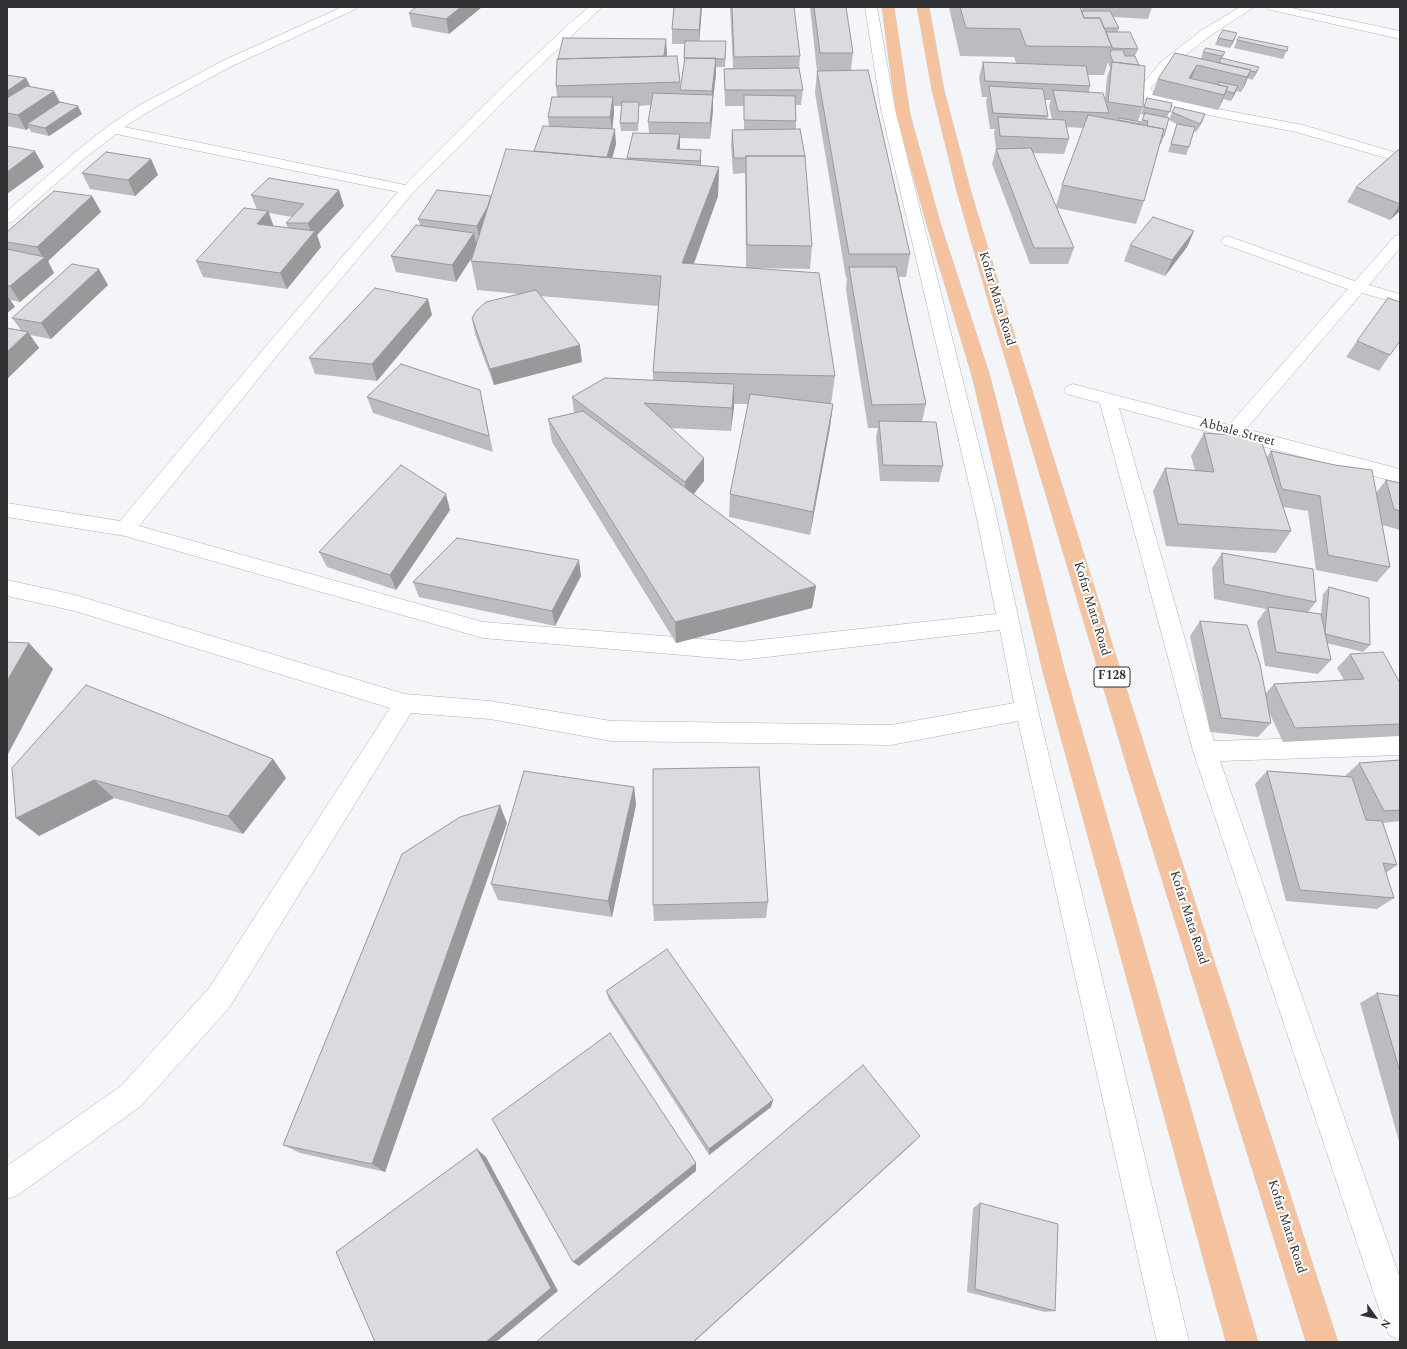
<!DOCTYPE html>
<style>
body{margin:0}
#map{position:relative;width:1407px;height:1349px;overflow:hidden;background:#f4f5f9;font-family:Spectral,serif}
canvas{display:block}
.frame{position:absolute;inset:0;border:8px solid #303132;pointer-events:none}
.north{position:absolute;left:1355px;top:1297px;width:40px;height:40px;-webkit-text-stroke:3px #fff;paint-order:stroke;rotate:123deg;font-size:11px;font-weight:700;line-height:16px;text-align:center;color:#303132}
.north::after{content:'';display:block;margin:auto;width:14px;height:18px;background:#303132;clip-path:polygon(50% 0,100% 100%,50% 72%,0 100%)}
</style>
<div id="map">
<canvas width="1407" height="1349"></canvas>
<div class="frame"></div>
<div class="north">N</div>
</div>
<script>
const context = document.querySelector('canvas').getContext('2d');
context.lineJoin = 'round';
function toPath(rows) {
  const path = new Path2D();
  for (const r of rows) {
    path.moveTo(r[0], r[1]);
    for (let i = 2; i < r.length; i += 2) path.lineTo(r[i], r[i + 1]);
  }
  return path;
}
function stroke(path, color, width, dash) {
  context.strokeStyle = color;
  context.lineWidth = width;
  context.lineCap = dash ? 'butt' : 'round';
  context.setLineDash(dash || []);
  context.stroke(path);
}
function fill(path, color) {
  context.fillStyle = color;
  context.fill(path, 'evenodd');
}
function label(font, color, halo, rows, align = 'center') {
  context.font = font + ' Spectral,serif';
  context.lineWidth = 4;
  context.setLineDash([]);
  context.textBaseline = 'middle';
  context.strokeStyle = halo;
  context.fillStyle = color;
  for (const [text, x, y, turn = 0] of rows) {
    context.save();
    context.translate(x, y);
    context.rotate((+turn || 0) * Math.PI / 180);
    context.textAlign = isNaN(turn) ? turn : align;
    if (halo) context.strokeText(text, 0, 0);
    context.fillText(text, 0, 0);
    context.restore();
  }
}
const minor = toPath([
 [342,7,358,7,356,9,230,67,148,112,124,127,405,185,498,91,571,22,589,7,602,7,508,97,413,193,289,341,139,526,483,622,741,642,996,614,976,514,881,109,865,7,877,7,895,109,996,514,1038,710,1189,1342,1157,1342,1018,721,891,745,611,741,490,719,411,713,229,1008,141,1106,18,1195,7,1199,7,1166,121,1086,209,988,390,708,75,611,7,596,7,580,75,595,405,694,490,701,611,721,891,725,1014,703,1000,630,741,660,483,638,125,536,7,517,7,503,120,521,277,333,398,192,116,134,85,158,12,222,7,223,7,211,75,152,108,126,138,106,222,61,342,7],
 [1240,7,1254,7,1210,36,1170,67,1151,88,1152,91,1165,97,1218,109,1303,125,1400,154,1400,162,1296,132,1218,117,1161,104,1145,99,1141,96,1139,88,1162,61,1202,30,1240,7],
 [1265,7,1287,7,1400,31,1400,39,1271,10,1267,9,1265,7],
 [1400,234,1400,248,1369,285,1400,294,1400,304,1362,293,1246,429,1400,469,1400,483,1119,408,1214,741,1400,735,1400,755,1220,761,1400,1278,1400,1340,1389,1335,1384,1324,1193,751,1100,403,1067,394,1064,390,1067,386,1073,384,1229,425,1348,289,1223,244,1220,241,1223,238,1228,236,1233,238,1355,281,1395,236,1400,234]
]);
const major = toPath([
 [882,7,894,7,910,114,940,222,990,376,1065,672,1258,1342,1226,1342,1043,672,972,376,926,222,896,114,882,7],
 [917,7,929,7,944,90,971,192,1008,314,1152,770,1338,1342,1306,1342,1128,770,992,314,957,192,932,90,917,7]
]);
const wall = toPath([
 [482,7,449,34,412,27,409,13],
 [674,7,702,7,699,41,726,49,725,67,716,67,716,74,713,99,713,110,710,139,680,138,680,150,701,150,701,165,719,167,718,196,694,264,746,268,745,173,733,174,731,145,732,130,744,130,744,106,725,106,724,69,733,68,730,7,794,7,800,56,799,69,803,90,801,105,796,105,796,129,812,246,810,269,753,268,835,376,831,404,833,404,830,427,810,535,729,517,730,494,748,404,734,404,731,431,670,428,704,481,693,494,816,586,812,608,676,643,552,442,548,419,574,413,572,397,653,380,653,372,658,306,540,296,582,362,494,385,475,334,472,318,520,294,477,290,471,261,472,258,456,282,396,272,391,256,420,225,418,219,491,196,534,151,549,126,548,117,557,97,556,86,666,39,666,56,680,82,680,89,684,65,684,58,685,44,672,44,672,29],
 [651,105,648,122,649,133,633,133,627,159,612,158,616,144,612,129,614,113,614,106,622,106,620,123,621,131,638,131,639,106],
 [810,7,846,7,853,53,851,70,910,254,906,277,899,277,926,404,922,422,943,466,939,482,880,481,876,437,878,428,868,428,846,290,847,278,846,278,815,93,817,71],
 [949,7,1080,7,1082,11,1083,11,1081,7,1152,7,1148,19,1113,17,1119,28,1118,32,1138,49,1135,56,1125,56,1143,107,1138,121,1140,125,1144,115,1141,114,1147,98,1172,103,1167,118,1164,136,1161,144,1160,144,1144,201,1136,224,1057,208,1074,248,1068,264,1030,264,992,164,996,149,994,133,995,129,990,129,986,102,987,97,982,97,979,77,983,62,1016,63,1014,57,960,56],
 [1108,62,1110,68,1107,77,1105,99,1089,92,1090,86,1088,75,1104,75],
 [1045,100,1051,100,1049,106,1052,120,1047,120,1048,116],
 [1066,127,1084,128,1062,185,1056,206,1033,153,1064,154,1069,139],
 [1218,38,1234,41,1230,48,1215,45],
 [1237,40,1288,47,1283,59,1234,48],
 [1203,52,1225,52,1222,59,1259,67,1252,80,1247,78,1241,92,1236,91,1231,101,1223,99,1218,110,1152,95,1158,79,1201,58],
 [7,75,26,78,30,86,82,114,49,136,31,132,29,128,26,130,7,126],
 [1172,112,1205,114,1202,122,1196,132,1194,131,1189,147,1186,155,1168,152,1177,124,1169,120],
 [1400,151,1400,211,1390,220,1347,202,1356,187],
 [151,159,158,175,135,196,90,189,82,173],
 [251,195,344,206,317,235,321,247,287,289,203,277,196,261,257,210],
 [269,213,292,217,286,223,288,228,273,226],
 [92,196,101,212,48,261,54,273,20,302,10,300,15,307,7,313,7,232],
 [1194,231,1187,247,1165,276,1124,261,1130,245],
 [108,285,51,339,30,335,39,348,7,379,7,328,21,330,12,318],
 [1400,302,1400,344,1398,343,1379,371,1346,357,1357,341],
 [432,315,377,381,315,374,309,358],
 [480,390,493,452,373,413,367,397],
 [1204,433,1267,457,1271,451,1376,493,1386,480,1400,483,1400,530,1382,525,1390,567,1377,582,1316,570,1308,511,1283,507,1291,531,1276,553,1166,546,1153,491,1165,468,1195,470,1191,456],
 [450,510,396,590,327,567,319,552],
 [1222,553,1316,602,1308,612,1321,614,1323,594,1329,587,1370,645,1363,652,1327,643,1331,660,1318,674,1265,666,1257,622,1266,609,1214,599,1212,568],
 [581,576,555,626,419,597,413,582],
 [1200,621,1265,694,1274,684,1344,680,1337,668,1350,654,1400,683,1400,736,1283,742,1268,710,1271,723,1258,737,1210,732,1190,636],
 [273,759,286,778,243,834,114,798,39,836,12,768],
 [1400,760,1400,821,1383,823,1397,865,1386,873,1394,898,1377,909,1286,901,1255,784,1267,771,1345,776,1359,763],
 [634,787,636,805,612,917,498,900,491,884],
 [507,823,385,1172,300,1153,283,1145],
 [768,902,766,918,654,921,653,905],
 [606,991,773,1100,771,1107,709,1155,609,1000],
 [1377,993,1400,996,1400,1145,1360,1003],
 [980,1203,1055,1311,1045,1312,967,1292,973,1208]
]);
const shadedWall = toPath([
 [461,7,482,7,449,34,446,19],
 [701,7,702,7,699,45,699,30],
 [1237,33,1234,41,1230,48,1233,41],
 [666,39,667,54,664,75,664,60],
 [716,58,716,74,713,99,713,110,710,139,712,91],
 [1197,65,1191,80,1189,78],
 [1259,67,1256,74,1252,80,1256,72],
 [1251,70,1245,85,1241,92,1247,77],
 [26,78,34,94,7,112,7,91],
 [1238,86,1235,94,1231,101,1234,93],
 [1228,87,1222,102,1218,110,1224,95],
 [54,91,62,106,27,124,29,128,26,130,18,115],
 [613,97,614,113,612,132,610,117],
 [78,106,82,114,49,136,45,128],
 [1205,114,1202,122,1196,132],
 [615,129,616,144,608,173,607,157],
 [680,134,680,150,677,149],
 [701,150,701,166,700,177,700,161],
 [35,151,44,167,7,194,7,172],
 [151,159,158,175,135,196,128,180],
 [719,167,718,196,683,293,682,263],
 [339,190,344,206,317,235,321,247,287,289,280,273,312,235,308,223],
 [92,196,101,212,48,261,54,273,20,302,10,286,43,258,37,247],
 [494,196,480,242,477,226],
 [1400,204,1400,211,1390,220],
 [268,211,274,227,257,224],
 [1194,231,1187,247,1165,276,1172,260],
 [474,233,477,249,456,282,452,265],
 [99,269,108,285,51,339,41,323],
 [7,295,15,307,7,313],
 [428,299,432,315,377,381,372,364],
 [28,332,39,348,7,379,7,352],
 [580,345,582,362,494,385,490,369],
 [734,384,734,407,731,431,732,408],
 [833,404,830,427,810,535,813,512],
 [704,458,704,481,686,504,685,482],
 [446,494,450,510,396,590,390,575],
 [579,560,581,576,555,626,552,611],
 [816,586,812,608,676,643,675,622],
 [29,643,53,669,7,756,7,681],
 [273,759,286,778,243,834,228,816],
 [94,780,114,798,39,836,16,818],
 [634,787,636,805,612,917,608,901],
 [500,805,507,823,385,1172,372,1164],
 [773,1100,771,1107,709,1155,709,1149],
 [920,1136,911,1145,694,1342,693,1342],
 [477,1149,486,1157,558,1291,496,1342,486,1342],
 [696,1163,696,1171,579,1266,573,1262]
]);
const building = toPath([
 [416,7,461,7,446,19,409,13,416,7],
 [674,7,701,7,699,30,672,29,674,7],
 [732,7,794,7,800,56,734,57,732,7],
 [814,7,846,7,853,53,820,53,814,7],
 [960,7,1080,7,1084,18,1100,18,1112,47,1026,46,1020,29,966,28,960,7],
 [1082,11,1110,11,1119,28,1104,28,1100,18,1084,18,1082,11],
 [1223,30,1237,33,1233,41,1218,38,1223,30],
 [1106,32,1130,32,1138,49,1112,48,1112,47,1106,32],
 [1239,37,1288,47,1287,51,1237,40,1239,37],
 [563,38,666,39,664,56,558,59,563,38],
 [685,41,726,41,725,59,685,58,684,58,685,41],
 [1206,48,1225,52,1222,56,1203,52,1206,48],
 [1111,50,1123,50,1125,56,1135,56,1139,65,1113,62,1110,54,1111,50],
 [1175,53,1251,70,1247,77,1197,65,1189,78,1228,87,1224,95,1158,79,1175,53],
 [677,56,680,82,556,86,557,59,677,56],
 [685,58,716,58,712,91,680,90,685,58],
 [1221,58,1259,67,1256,72,1250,71,1251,70,1219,63,1221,58],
 [983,62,1086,66,1090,86,985,81,983,62],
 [1112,62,1145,66,1143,107,1108,102,1112,62],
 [799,68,803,90,725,90,724,69,799,68],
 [868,70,910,254,849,254,817,71,868,70],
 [7,75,26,78,7,91,7,75],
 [1219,82,1238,86,1234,93,1226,91,1228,87,1218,85,1219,82],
 [27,86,54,91,18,115,7,113,7,98,27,86],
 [989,86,1043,89,1048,116,993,113,989,86],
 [1053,90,1103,93,1109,113,1058,111,1053,90],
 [653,93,713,95,710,123,648,122,653,93],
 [744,95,795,96,796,121,744,120,744,95],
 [552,97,613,97,610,117,548,117,552,97],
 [1147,98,1172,103,1170,112,1144,107,1147,98],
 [60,102,78,106,45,128,27,124,60,102],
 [622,102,639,102,638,123,620,123,622,102],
 [1175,107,1205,114,1200,124,1172,112,1175,107],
 [1145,113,1169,118,1164,136,1162,136,1164,129,1147,126,1148,121,1142,120,1145,113],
 [1088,115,1164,129,1144,201,1062,185,1088,115],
 [998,117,1065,120,1069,139,1000,136,998,117],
 [1119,118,1141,122,1140,124,1118,120,1119,118],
 [1177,124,1195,127,1189,147,1171,144,1177,124],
 [543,126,615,129,607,157,602,157,534,151,543,126],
 [800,129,805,156,746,156,746,158,734,158,732,130,800,129],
 [633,133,680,134,677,149,701,150,700,161,627,158,633,133],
 [7,146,35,151,7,172,7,146],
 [1031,148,1074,248,1034,248,996,149,1031,148],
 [506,149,719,167,682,263,819,273,835,376,653,372,661,276,471,261,506,149],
 [1398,150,1400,151,1400,204,1356,187,1398,150],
 [106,152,151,159,128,180,82,173,106,152],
 [746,156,805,156,812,246,747,245,746,156],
 [269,178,339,190,308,223,286,223,304,204,251,195,269,178],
 [437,190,491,196,488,206,477,226,418,219,437,190],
 [54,191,92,196,37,247,7,242,7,232,54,191],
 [244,208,268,211,257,224,315,231,280,273,196,261,244,208],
 [1153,217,1194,231,1172,260,1130,245,1153,217],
 [416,225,474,233,452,265,391,256,416,225],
 [7,249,45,257,10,286,7,286,7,249],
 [72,264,99,269,41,323,12,318,72,264],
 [849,267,896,267,926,404,872,405,849,267],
 [375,288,428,299,372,364,309,358,375,288],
 [536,290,580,345,490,369,472,318,477,310,486,302,536,290],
 [1388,298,1400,302,1400,341,1390,355,1357,341,1388,298],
 [7,328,28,332,7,352,7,328],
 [401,364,480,390,489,436,367,397,401,364],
 [605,378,734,384,732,408,644,403,704,458,685,482,572,397,605,378],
 [750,394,833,404,813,512,730,494,750,394],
 [583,411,816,586,675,622,548,419,583,411],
 [879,421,936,422,943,466,883,465,879,421],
 [1204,433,1260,437,1291,531,1178,524,1165,468,1214,472,1204,433],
 [1271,451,1335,465,1372,470,1390,567,1328,555,1320,496,1282,489,1271,451],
 [401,465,446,494,390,575,319,552,401,465],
 [1386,480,1400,483,1400,511,1394,509,1386,480],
 [457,538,579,560,552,611,413,582,457,538],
 [1222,553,1313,569,1316,602,1224,584,1222,553],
 [1329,587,1369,598,1370,645,1325,634,1325,632,1329,587],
 [1268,607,1321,614,1331,660,1276,652,1268,607],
 [1200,621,1247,625,1260,664,1271,723,1221,718,1200,621],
 [7,642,29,643,7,681,7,642],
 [1383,652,1400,683,1400,724,1295,728,1274,684,1364,679,1350,654,1383,652],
 [86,685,273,759,228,816,94,780,16,818,12,768,86,685],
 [1400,760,1400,810,1384,811,1359,763,1400,760],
 [759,767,768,902,653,905,653,769,759,767],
 [524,771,634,787,608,901,491,884,524,771],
 [1267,771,1352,777,1366,820,1382,821,1397,865,1383,863,1394,898,1300,890,1267,771],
 [500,805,372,1164,283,1145,402,854,460,817,500,805],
 [667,949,773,1100,709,1149,606,991,667,949],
 [1377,993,1400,996,1400,1072,1377,993],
 [610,1033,696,1163,573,1262,492,1119,610,1033],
 [863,1065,920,1136,693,1342,536,1342,863,1065],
 [477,1149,551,1288,486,1342,375,1342,336,1252,477,1149],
 [980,1203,1058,1224,1055,1311,975,1289,980,1203]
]);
const shields = [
 [1112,677,36]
];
const shieldNames = [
 ["F128",1112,677]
];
const streetNames = [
 ["Kofar Mata Road",996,299,73],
 ["Abbale Street",1237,433,15],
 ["Kofar Mata Road",1091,609,73],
 ["Kofar Mata Road",1188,918,72],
 ["Kofar Mata Road",1286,1227,72]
];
stroke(minor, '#aeafb3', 1);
stroke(major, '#d1d2d2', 1);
fill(minor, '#fff');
fill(major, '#f4c29e');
fill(wall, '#bcbcc0');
fill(shadedWall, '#99999c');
fill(building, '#dbdbdf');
stroke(building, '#99999c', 1);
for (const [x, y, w] of shields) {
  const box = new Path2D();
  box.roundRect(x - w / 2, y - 10, w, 20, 3);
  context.fillStyle = '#fff';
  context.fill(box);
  stroke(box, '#303132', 1);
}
label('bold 12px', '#303132', null, shieldNames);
label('13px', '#303132', '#fff', streetNames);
</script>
